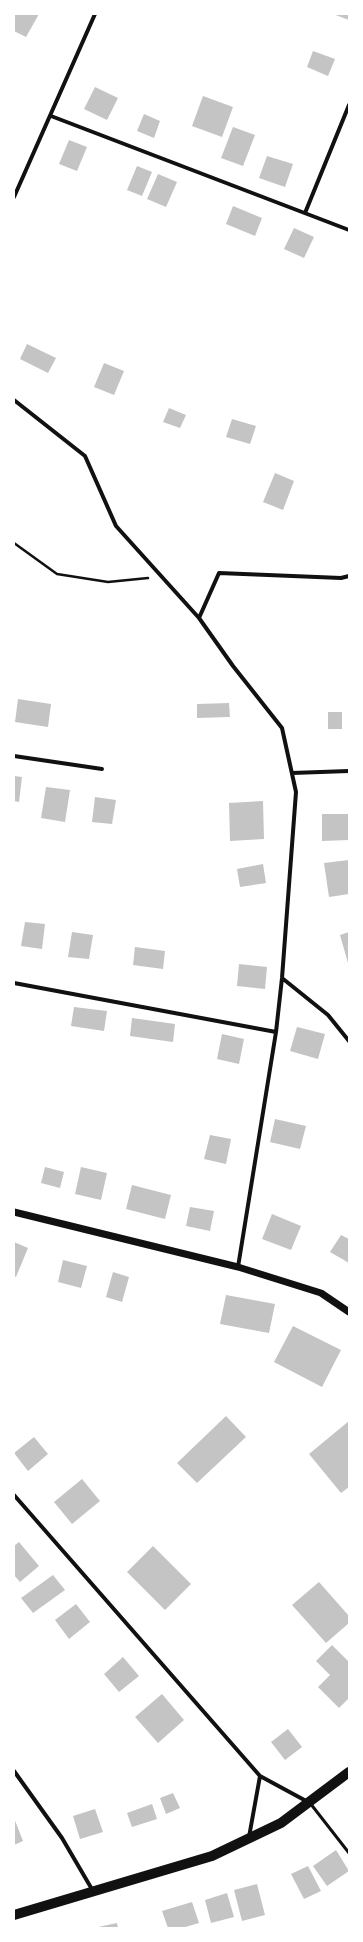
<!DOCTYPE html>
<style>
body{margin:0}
#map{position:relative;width:363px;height:1942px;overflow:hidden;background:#fff;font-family:"PT Sans",sans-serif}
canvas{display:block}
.frame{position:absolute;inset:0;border:15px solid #fff;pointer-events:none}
</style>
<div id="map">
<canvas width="363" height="1942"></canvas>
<div class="frame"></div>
</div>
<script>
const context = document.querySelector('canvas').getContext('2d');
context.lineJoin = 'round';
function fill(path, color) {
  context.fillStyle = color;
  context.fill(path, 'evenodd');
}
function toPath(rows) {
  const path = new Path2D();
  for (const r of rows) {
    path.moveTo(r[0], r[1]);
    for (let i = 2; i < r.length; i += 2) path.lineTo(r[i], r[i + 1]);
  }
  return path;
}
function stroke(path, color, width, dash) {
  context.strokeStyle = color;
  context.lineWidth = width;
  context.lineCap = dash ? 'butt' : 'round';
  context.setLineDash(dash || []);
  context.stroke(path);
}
const building = toPath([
 [14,14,39,14,26,37,14,31],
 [333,14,349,14,349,20],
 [313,51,335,59,328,76,307,67],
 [95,87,118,98,107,120,84,109],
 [203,96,233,107,222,137,192,126],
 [144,114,160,121,154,138,137,131],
 [233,127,255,135,243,166,221,158],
 [69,140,87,147,77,171,59,164],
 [267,156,293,164,285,187,259,178],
 [137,166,152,172,142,196,127,190],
 [158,174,177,182,166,207,147,199],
 [233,206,262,218,255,236,226,224],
 [294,228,314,237,304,258,284,249],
 [27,344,56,358,48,373,20,359],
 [104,363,124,371,114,395,94,387],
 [169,408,186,415,180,428,163,422],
 [232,419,256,426,250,444,226,437],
 [275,473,294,481,283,510,263,502],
 [18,699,51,704,48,727,15,722],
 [229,703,230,717,197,718,197,704],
 [328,712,342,712,342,729,328,729],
 [14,776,22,777,19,802,14,801],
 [46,787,70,790,65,822,41,818],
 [95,797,116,800,112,824,92,822],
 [263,801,264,839,230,841,229,803],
 [322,814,348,814,349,840,322,841],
 [349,860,349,894,329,897,324,863],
 [263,864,266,883,240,887,237,869],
 [25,922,45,924,42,949,21,946],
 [72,932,93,935,89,959,68,957],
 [349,932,349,963,348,963,340,935],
 [135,947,165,951,163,969,133,965],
 [239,964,267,967,265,989,237,986],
 [74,1007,107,1011,104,1031,71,1026],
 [132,1018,175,1024,173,1042,130,1036],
 [297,1027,325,1034,318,1059,290,1051],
 [222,1034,244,1039,239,1064,217,1059],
 [275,1119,306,1126,300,1149,270,1142],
 [210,1135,231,1139,226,1164,204,1159],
 [45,1167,64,1172,60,1188,41,1183],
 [81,1167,107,1173,101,1200,75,1194],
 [132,1185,171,1195,165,1219,126,1209],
 [190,1207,214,1211,210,1231,186,1226],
 [272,1214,301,1226,291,1250,262,1239],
 [341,1235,349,1239,349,1263,330,1252],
 [14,1242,28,1248,16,1277,14,1276],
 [63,1260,87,1266,81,1288,58,1282],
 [113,1272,129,1277,122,1302,106,1297],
 [226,1295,275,1304,269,1333,220,1324],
 [293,1326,341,1350,322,1387,274,1362],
 [226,1416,246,1437,197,1483,177,1463],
 [349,1421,349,1487,341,1493,309,1454],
 [34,1437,48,1454,28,1471,14,1453],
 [82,1479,100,1501,72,1524,54,1502],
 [19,1542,39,1566,20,1582,14,1575,14,1546],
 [153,1546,191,1584,165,1610,127,1572],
 [53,1575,65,1590,33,1613,21,1598],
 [319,1582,349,1616,349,1623,326,1643,292,1605],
 [76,1604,90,1622,69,1639,55,1620],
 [332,1645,349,1662,349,1698,339,1708,318,1687,330,1675,316,1661],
 [123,1657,139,1676,119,1692,104,1674],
 [162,1694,184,1720,158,1743,135,1717],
 [288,1729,302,1747,285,1760,271,1742],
 [173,1793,180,1808,166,1814,160,1798],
 [152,1804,157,1819,132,1827,127,1813],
 [95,1809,103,1832,80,1839,73,1816],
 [14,1818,23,1841,14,1845],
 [336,1850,349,1871,327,1886,313,1866],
 [308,1866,321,1891,304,1899,291,1874],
 [257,1884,265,1915,242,1921,234,1890],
 [227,1893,234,1917,211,1923,205,1900],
 [192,1902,199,1923,182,1928,168,1928,162,1911],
 [117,1923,118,1928,98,1928,98,1927]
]);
const path = toPath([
 [14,543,57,574,108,582,148,578]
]);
const service = toPath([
 [310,1803,349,1853]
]);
const minor = toPath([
 [51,116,349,230],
 [14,197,95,14],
 [305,213,349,105],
 [14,400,85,456,116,526,199,618,233,666,282,728,296,792,282,978,276,1032,238,1267],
 [199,618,219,573,341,578,349,576],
 [14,756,102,769],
 [292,773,349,771],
 [282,978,328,1015,349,1041],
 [14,983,276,1032],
 [14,1495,260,1776,308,1802],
 [14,1771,62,1838,93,1891],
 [249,1837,260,1776]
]);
const tertiary = toPath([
 [14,1212,238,1267,321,1293,349,1312]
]);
const primary = toPath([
 [14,1915,212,1856,281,1823,349,1772]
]);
fill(building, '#c4c4c4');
stroke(path, '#111', 2.5);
stroke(service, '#111', 3);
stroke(minor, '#111', 4);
stroke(tertiary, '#111', 7);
stroke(primary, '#111', 10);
</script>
